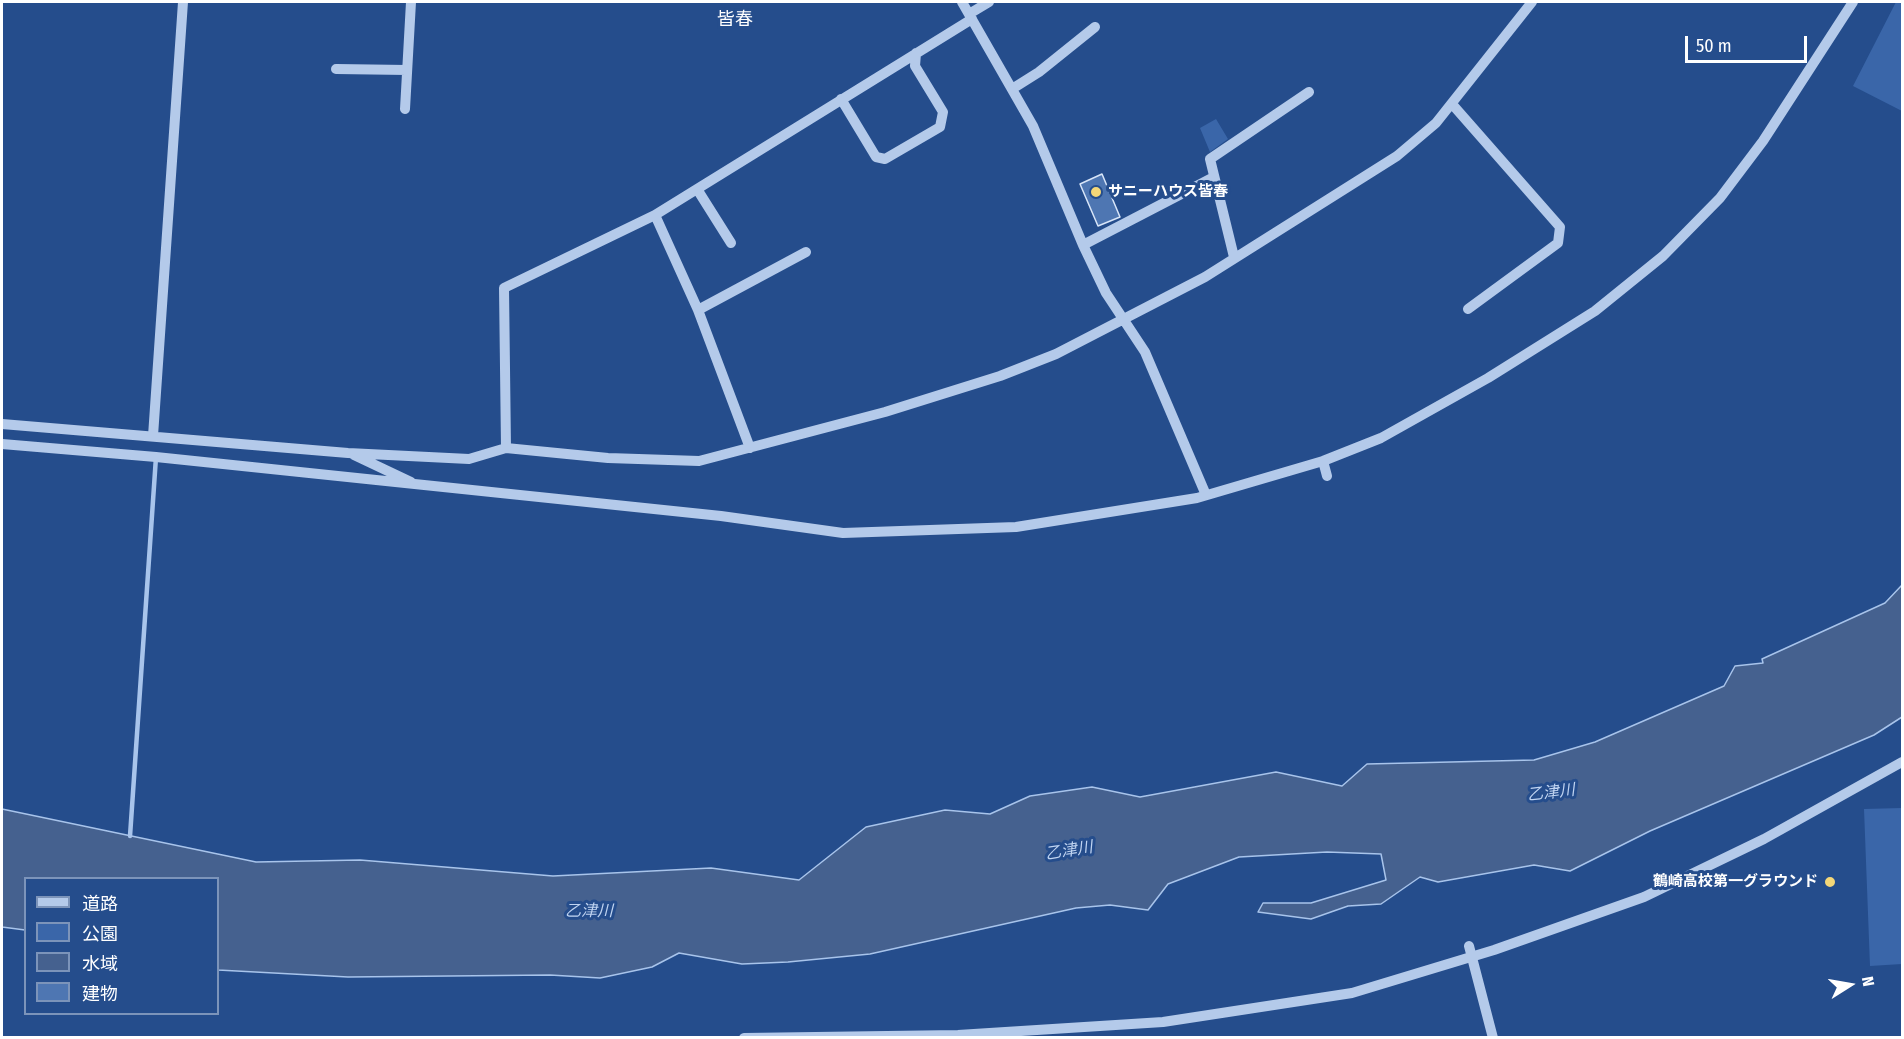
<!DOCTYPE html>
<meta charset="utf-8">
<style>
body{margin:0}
#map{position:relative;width:1904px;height:1039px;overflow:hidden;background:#254d8c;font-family:"Fira Sans Condensed","Noto Sans JP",sans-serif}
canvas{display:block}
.frame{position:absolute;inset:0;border:3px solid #fff;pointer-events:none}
.legend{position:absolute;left:24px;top:877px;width:195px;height:138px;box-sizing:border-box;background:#254d8c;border:2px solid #7c94ba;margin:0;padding:8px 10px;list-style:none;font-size:18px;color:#fff}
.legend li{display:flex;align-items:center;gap:12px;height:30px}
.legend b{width:30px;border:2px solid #7c94ba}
.north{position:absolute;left:1820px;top:955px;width:60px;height:60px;-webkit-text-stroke:4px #254d8c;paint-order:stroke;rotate:79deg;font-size:16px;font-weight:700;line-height:24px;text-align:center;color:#fff}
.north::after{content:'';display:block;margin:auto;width:21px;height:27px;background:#fff;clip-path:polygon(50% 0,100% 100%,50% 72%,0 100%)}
.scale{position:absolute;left:1685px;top:36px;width:122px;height:27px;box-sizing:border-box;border:3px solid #fff;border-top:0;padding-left:8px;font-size:18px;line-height:21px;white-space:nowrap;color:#fff;-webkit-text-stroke:4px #254d8c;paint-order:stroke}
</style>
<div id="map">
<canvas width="1904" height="1039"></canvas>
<div class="frame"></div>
<ul class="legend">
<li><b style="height:8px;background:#b4caea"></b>道路</li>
<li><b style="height:16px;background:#3a66a9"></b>公園</li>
<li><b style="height:16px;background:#45618f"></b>水域</li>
<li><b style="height:16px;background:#4e76b2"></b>建物</li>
</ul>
<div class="north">N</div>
<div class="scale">50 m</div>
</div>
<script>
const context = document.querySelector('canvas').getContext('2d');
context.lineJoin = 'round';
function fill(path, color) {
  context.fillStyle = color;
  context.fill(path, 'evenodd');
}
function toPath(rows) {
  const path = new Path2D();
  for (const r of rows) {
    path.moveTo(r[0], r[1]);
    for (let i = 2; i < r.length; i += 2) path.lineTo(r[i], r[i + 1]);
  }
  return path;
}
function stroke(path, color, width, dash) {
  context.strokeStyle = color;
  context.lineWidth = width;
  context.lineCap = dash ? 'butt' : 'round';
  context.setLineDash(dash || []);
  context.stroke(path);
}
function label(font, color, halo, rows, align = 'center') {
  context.font = font + ' "Fira Sans Condensed","Noto Sans JP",sans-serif';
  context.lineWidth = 6;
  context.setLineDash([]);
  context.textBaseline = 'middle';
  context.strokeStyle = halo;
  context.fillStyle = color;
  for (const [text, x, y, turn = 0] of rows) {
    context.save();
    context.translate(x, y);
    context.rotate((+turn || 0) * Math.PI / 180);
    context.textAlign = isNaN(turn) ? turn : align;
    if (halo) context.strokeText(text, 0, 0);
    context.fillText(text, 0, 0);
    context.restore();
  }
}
const green = toPath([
 [1896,2,1902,2,1902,111,1853,86],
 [1216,119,1228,139,1210,152,1200,128],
 [1902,808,1902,964,1870,966,1864,809]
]);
const water = toPath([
 [1902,585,1902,717,1874,735,1650,831,1570,871,1534,865,1438,882,1420,877,1381,904,1348,906,1311,919,1258,912,1263,903,1311,903,1386,880,1381,854,1327,852,1239,857,1168,884,1148,910,1110,905,1076,908,870,954,788,962,742,964,679,953,652,967,600,978,550,975,348,977,218,970,218,878,26,878,25,930,2,927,2,809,256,862,360,860,553,876,711,868,799,880,866,827,945,810,990,814,1030,796,1092,787,1140,797,1276,772,1342,786,1367,764,1534,760,1595,742,1724,686,1735,666,1763,663,1762,659,1885,603,1902,585]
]);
const stream = toPath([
 [130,836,156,457]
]);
const building = toPath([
 [1102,174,1120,217,1098,226,1080,184,1102,174]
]);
const minor = toPath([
 [962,2,1033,126,1083,245,1106,293,1145,352,1206,495],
 [969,14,989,2],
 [336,69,407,70],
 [1012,89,1039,72,1095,27],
 [841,99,876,157,885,159,940,127,943,112,915,66,916,53],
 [1452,104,1560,227,1558,243,1468,309],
 [405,109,411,2],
 [697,189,731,243],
 [655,215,698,310,750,448],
 [1083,245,1214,177],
 [1234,257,1210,159,1309,92],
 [698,310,806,252],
 [2,424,348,453,469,459,506,448,608,458,699,461,885,412,1000,376,1056,354,1205,277,1397,156,1436,123,1532,2],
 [153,436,183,2],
 [2,444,156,457,721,516,843,533,1016,527,1197,498,1323,461,1381,438,1488,378,1595,311,1663,256,1720,198,1763,141,1853,2],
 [506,448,504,288,655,215,972,19],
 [354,455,411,482],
 [1323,461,1327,476],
 [1469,946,1493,1038],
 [744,1038,958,1035,1163,1022,1352,993,1494,950,1644,897,1764,839,1902,762]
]);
const markers = [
 [1096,192,6,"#f4d778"],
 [1830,882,6,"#f4d778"]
];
const poiNames = [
 ["サニーハウス皆春",1108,192],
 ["鶴崎高校第一グラウンド",1818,882,"right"]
];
const waterNames = [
 ["乙津川",1551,793,-7],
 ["乙津川",1069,851,-9],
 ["乙津川",589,912]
];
const quarterNames = [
 ["皆春",735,20]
];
fill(green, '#3a66a9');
fill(water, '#45618f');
stroke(water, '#a8c4eb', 1.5);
stroke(stream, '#a8c4eb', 4.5);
fill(building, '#4e76b2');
stroke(building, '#d8e5f8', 1.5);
stroke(minor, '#b4caea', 10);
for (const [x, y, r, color] of markers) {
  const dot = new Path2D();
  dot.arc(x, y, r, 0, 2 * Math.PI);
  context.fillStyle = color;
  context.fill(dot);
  stroke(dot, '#254d8c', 2);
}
label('bold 15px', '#fff', '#254d8c', poiNames, 'left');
label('italic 16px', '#c0d4f1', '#254d8c', waterNames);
label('18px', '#fff', '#254d8c', quarterNames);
</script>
